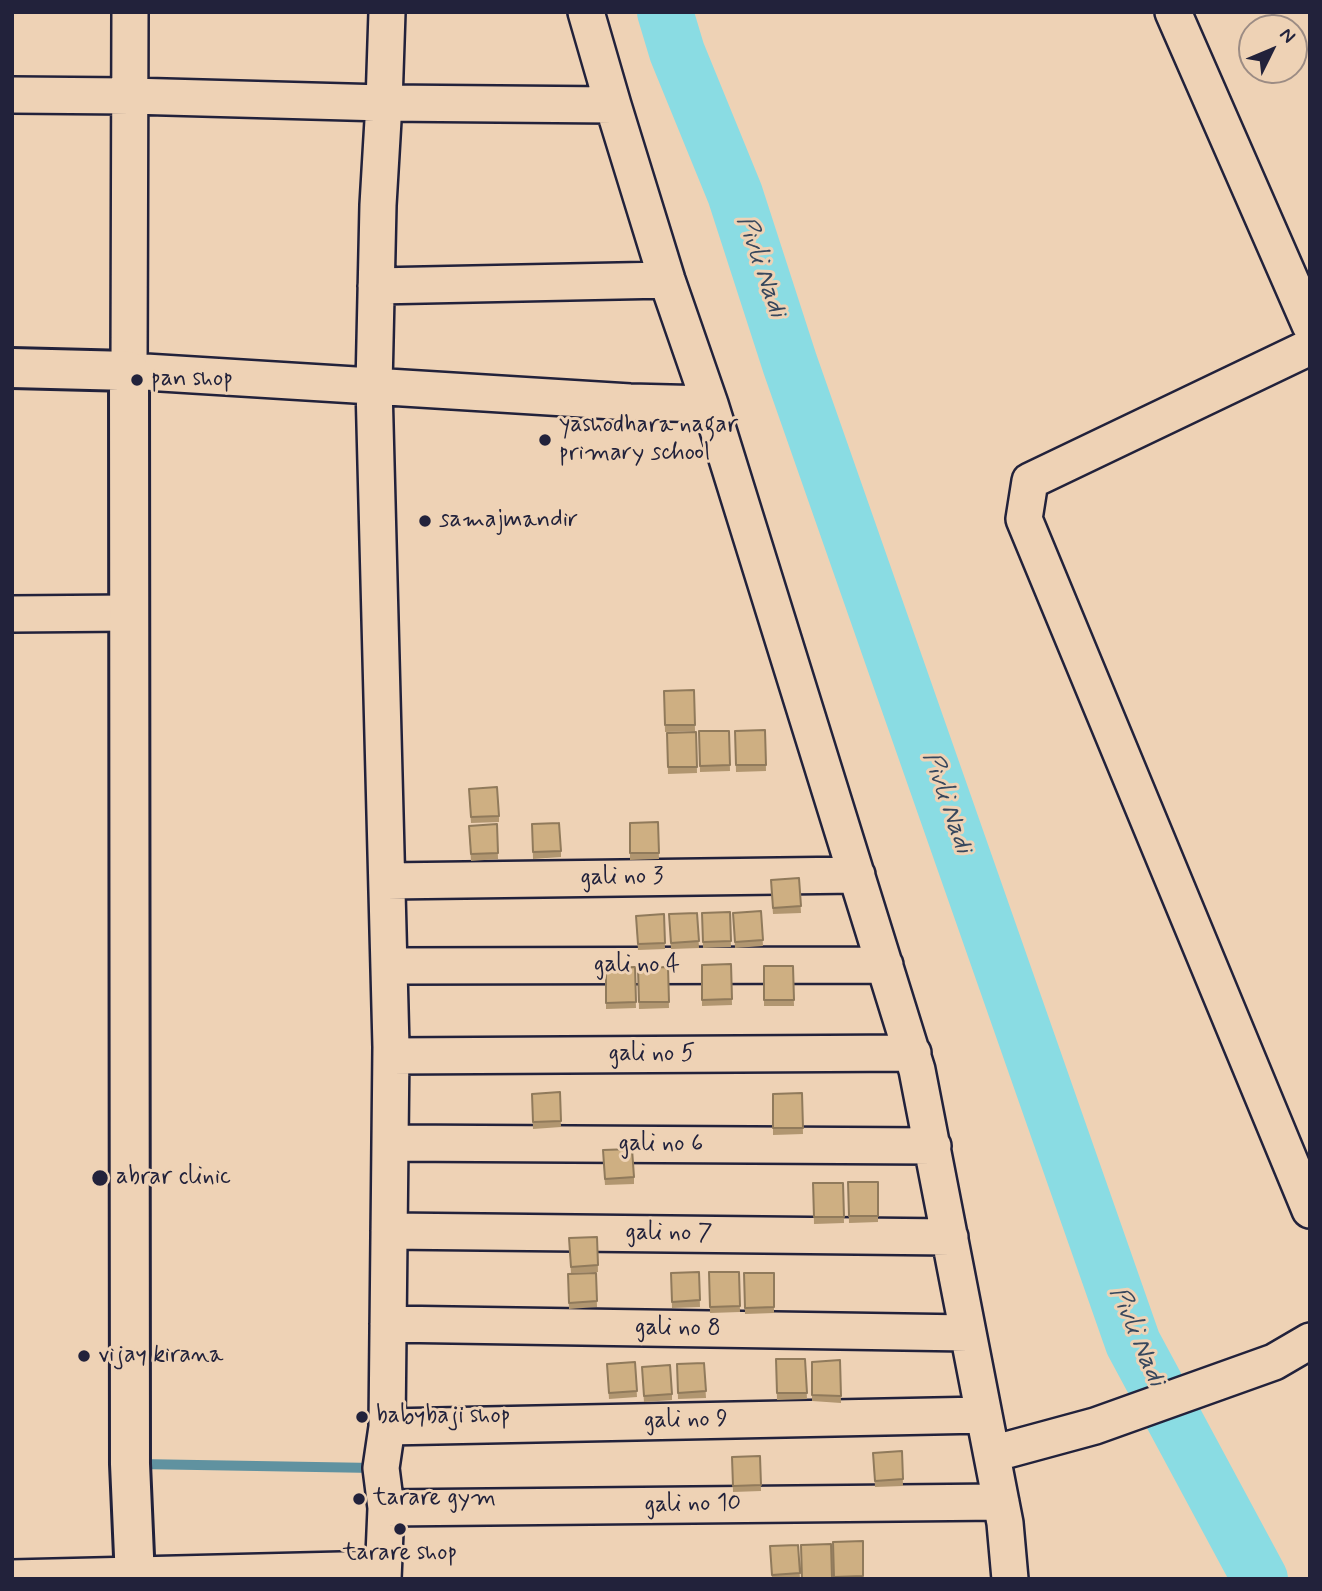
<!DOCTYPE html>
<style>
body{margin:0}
#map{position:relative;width:1322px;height:1591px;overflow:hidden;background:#eed2b5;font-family:Mynerve,sans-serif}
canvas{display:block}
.frame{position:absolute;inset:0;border:14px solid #22223b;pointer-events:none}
.north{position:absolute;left:1238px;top:14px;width:70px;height:70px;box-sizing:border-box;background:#eed2b5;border:2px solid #9c8c84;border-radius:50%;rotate:47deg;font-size:19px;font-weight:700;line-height:28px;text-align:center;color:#22223b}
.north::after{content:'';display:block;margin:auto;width:24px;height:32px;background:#22223b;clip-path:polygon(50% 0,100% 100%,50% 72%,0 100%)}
</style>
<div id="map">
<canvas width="1322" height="1591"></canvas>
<div class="frame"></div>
<div class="north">N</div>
</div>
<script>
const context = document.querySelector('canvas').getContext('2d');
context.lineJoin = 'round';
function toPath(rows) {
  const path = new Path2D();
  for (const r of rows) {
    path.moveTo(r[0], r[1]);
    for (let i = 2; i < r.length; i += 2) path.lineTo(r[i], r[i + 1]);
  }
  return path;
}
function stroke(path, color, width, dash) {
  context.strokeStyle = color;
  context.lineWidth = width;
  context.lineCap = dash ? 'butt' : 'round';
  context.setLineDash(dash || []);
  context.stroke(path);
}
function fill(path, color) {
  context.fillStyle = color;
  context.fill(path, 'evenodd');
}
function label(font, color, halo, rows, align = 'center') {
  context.font = font + ' Mynerve,sans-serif';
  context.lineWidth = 6;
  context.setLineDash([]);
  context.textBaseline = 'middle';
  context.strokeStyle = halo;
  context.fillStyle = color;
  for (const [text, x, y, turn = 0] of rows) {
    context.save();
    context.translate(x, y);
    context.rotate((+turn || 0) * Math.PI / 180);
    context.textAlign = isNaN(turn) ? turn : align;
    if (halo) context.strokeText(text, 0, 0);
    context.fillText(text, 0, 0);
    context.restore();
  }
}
const stream = toPath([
 [138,1464,375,1468]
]);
const river = toPath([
 [665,12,677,52,735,194,790,364,1133,1343,1260,1579]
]);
const street = toPath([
 [130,12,129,371,630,402,710,404,917,1070,1005,1523,1010,1579],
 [586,12,613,105,667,280,710,404],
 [1173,12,1310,325],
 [12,95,130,96,384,103,613,105],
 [376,286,667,280],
 [1310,347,1030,481,1024,519,1310,1210],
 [12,614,129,613],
 [387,881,857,875],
 [389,966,885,965],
 [391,1056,913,1053],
 [390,1143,933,1146],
 [389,1231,950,1237],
 [388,1324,968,1333],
 [387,1427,984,1415],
 [992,1454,1095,1426,1274,1362,1310,1341],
 [386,1508,1001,1502],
 [12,1578,383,1569],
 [383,1579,386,1508,381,1468,387,1427,391,1047,374,386,378,205,384,103,387,12]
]);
const secondary = toPath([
 [12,368,129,371,130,1464,135,1579]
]);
const wall = toPath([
 [694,690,695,731,665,732,664,691],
 [765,730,766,771,736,772,735,731],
 [699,731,729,731,730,771,700,772],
 [696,732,697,773,668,774,667,733],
 [469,795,499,816,499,822,471,823],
 [658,822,659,859,630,860,630,823],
 [497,824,498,859,471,861,469,832],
 [532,824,561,851,561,857,533,859],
 [799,878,801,913,773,914,771,886],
 [761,911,763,946,735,948,733,913],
 [730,912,731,947,703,948,702,913],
 [697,913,699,948,671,949,669,914],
 [664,914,665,949,638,950,636,922],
 [731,964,732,1005,702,1006,702,965],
 [764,966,793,966,794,1006,764,1006],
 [635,967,636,1008,606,1009,606,968],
 [668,967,669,1008,639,1009,638,968],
 [560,1092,561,1127,533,1129,532,1094],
 [802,1093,803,1134,773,1135,773,1094],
 [603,1157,634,1177,634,1184,605,1185],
 [848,1182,878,1182,878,1222,849,1223],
 [813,1183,843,1183,844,1223,814,1224],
 [597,1237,598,1272,571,1273,569,1245],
 [699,1272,700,1307,672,1308,671,1273],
 [709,1272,739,1272,740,1312,710,1313],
 [596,1273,597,1307,569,1309,568,1274],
 [744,1273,774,1273,774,1313,745,1314],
 [776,1359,805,1359,807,1399,777,1400],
 [840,1360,841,1403,812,1401,812,1362],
 [635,1362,637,1397,609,1399,607,1364],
 [704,1363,706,1398,678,1399,677,1364],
 [642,1373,672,1394,672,1400,644,1402],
 [902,1451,903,1486,875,1487,873,1459],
 [760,1456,761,1491,733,1492,732,1457],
 [863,1541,863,1579,834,1579,833,1542],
 [798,1545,800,1579,772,1579,770,1546]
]);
const building = toPath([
 [694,690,695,725,665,725,664,691,694,690],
 [765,730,766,765,736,765,735,731,765,730],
 [699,731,729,731,730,765,700,766,699,731],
 [696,732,697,767,668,767,667,733,696,732],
 [497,787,499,816,471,817,469,789,497,787],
 [658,822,659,853,630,853,630,823,658,822],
 [559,823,561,851,533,852,532,824,559,823],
 [497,824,498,853,471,854,469,826,497,824],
 [799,878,801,906,773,908,771,880,799,878],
 [761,911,763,940,735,942,733,913,761,911],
 [730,912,731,941,703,942,702,913,730,912],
 [697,913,699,941,671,943,669,914,697,913],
 [664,914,665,943,638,944,636,916,664,914],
 [731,964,732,999,702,1000,702,965,731,964],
 [764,966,793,966,794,1000,764,1000,764,966],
 [635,967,636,1002,606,1003,606,968,635,967],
 [668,967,669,1002,639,1002,638,968,668,967],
 [560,1092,561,1121,533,1122,532,1094,560,1092],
 [802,1093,803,1128,773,1128,773,1094,802,1093],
 [632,1149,634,1177,605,1179,603,1150,632,1149],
 [848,1182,878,1182,878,1216,849,1216,848,1182],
 [813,1183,843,1183,844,1217,814,1217,813,1183],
 [597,1237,598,1265,571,1267,569,1238,597,1237],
 [699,1272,700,1300,672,1302,671,1273,699,1272],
 [709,1272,739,1272,740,1306,710,1307,709,1272],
 [596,1273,597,1301,569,1303,568,1274,596,1273],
 [744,1273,774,1273,774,1307,745,1308,744,1273],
 [776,1359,805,1359,807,1393,777,1393,776,1359],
 [840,1360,841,1396,812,1395,812,1362,840,1360],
 [635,1362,637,1391,609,1393,607,1364,635,1362],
 [704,1363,706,1391,678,1393,677,1364,704,1363],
 [670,1365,672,1394,644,1396,642,1367,670,1365],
 [902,1451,903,1479,875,1481,873,1453,902,1451],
 [760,1456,761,1485,733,1486,732,1457,760,1456],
 [863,1541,863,1576,834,1577,833,1542,863,1541],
 [831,1544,832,1578,802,1579,801,1545,831,1544],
 [798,1545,800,1573,772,1575,770,1546,798,1545]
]);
const markers = [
 [137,380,7,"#22223b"],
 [545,440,7,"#22223b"],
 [425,521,7,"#22223b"],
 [100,1178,9,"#22223b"],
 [84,1356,7,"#22223b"],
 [362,1417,7,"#22223b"],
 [359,1499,7,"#22223b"],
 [400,1529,7,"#22223b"]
];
const poiNames = [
 ["pan shop",151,380],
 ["yashodhara nagar",559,426],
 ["primary school",559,454],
 ["samajmandir",439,521],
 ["abrar clinic",116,1178],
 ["vijay kirana",98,1356],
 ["babybaji shop",376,1417],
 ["tarare gym",373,1499],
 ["tarare shop",400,1554,"center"]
];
const streetNames = [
 ["gali no 3",622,878,-1],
 ["gali no 4",637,966],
 ["gali no 5",652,1055],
 ["gali no 6",661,1145],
 ["gali no 7",669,1234,1],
 ["gali no 8",678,1329,1],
 ["gali no 9",686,1421,-1],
 ["gali no 10",693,1505,-1]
];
const waterNames = [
 ["Pivli Nadi",760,267,71],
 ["Pivli Nadi",946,803,71],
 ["Pivli Nadi",1136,1337,67]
];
stroke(stream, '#6092a0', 10);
stroke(river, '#8adce3', 56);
stroke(street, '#22223b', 40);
stroke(secondary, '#22223b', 44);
stroke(street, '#eed2b5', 35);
stroke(secondary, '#eed2b5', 38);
fill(wall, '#b19670');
fill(building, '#ceaf82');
stroke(building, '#907a5b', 2);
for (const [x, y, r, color] of markers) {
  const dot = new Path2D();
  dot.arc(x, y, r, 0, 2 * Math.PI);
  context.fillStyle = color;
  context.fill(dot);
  stroke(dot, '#eed2b5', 2.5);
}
label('24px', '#22223b', '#eed2b5', poiNames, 'left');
label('24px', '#22223b', '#eed2b5', streetNames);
label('italic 26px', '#37475d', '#eed2b5', waterNames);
</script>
